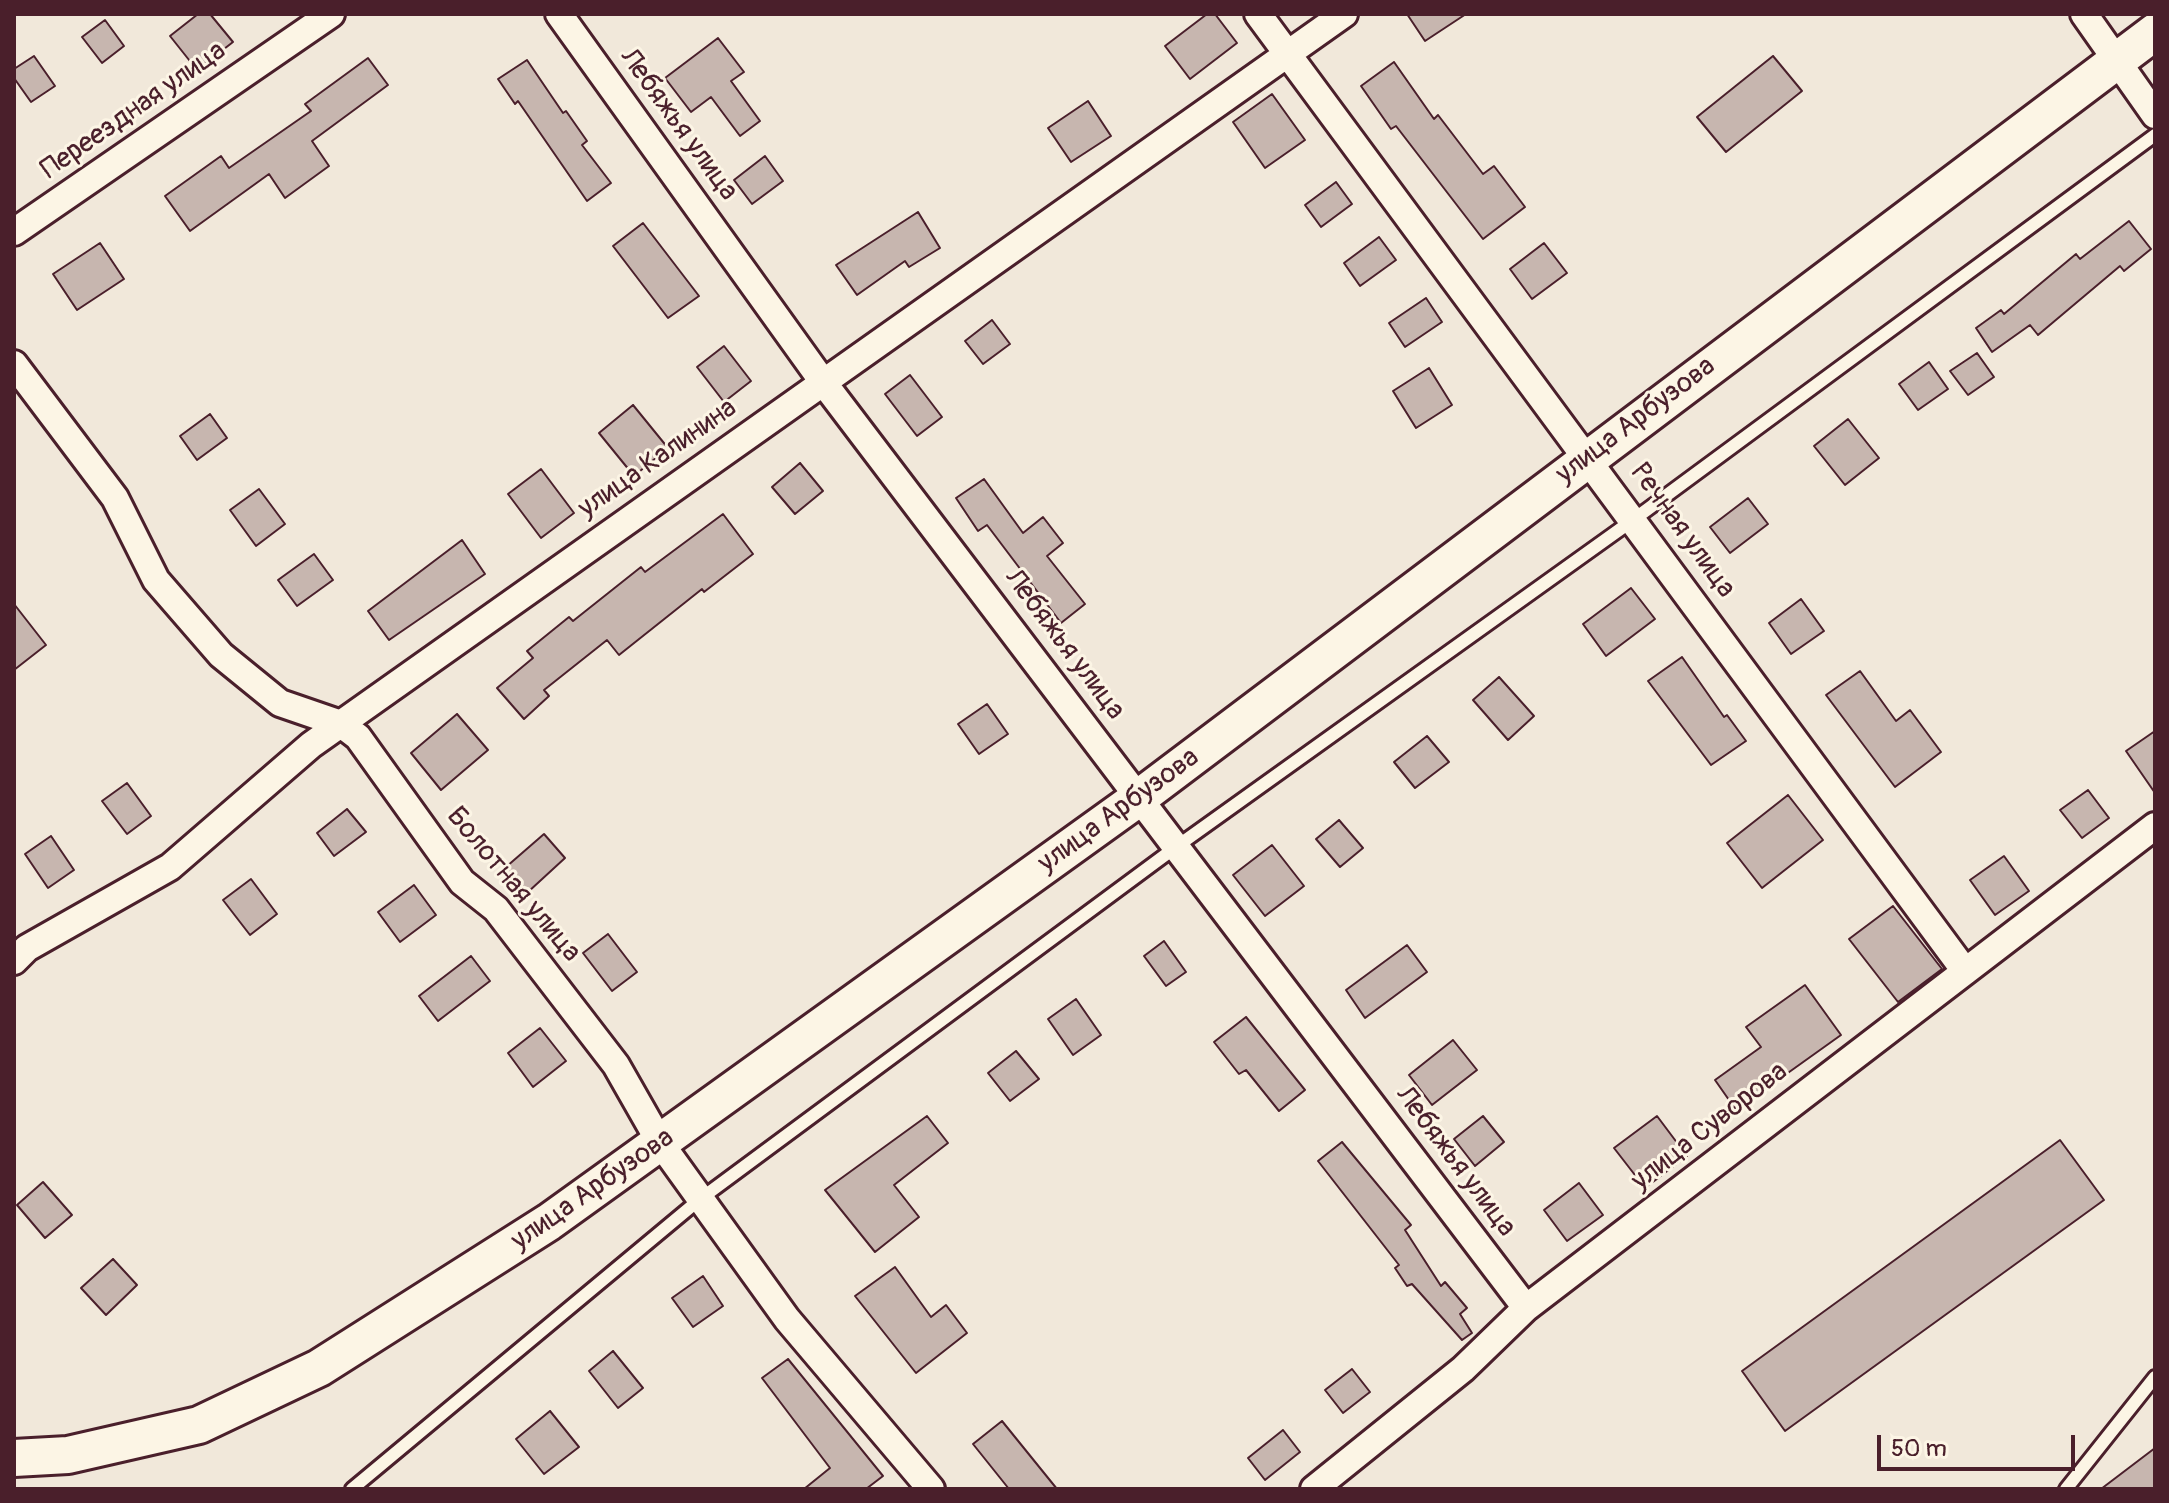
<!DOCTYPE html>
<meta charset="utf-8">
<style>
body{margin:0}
#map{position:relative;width:2169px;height:1503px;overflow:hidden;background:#f1e8da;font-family:Pangolin,sans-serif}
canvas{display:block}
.frame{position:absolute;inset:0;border:16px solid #4a1f2b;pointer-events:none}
.scale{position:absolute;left:1877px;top:1435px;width:198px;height:36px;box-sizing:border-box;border:4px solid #4a1f2b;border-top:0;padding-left:10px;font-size:24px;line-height:28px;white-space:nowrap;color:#4a1f2b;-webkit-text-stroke:6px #fcf5e5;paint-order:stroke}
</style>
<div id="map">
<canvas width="2169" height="1503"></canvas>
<div class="frame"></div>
<div class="scale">50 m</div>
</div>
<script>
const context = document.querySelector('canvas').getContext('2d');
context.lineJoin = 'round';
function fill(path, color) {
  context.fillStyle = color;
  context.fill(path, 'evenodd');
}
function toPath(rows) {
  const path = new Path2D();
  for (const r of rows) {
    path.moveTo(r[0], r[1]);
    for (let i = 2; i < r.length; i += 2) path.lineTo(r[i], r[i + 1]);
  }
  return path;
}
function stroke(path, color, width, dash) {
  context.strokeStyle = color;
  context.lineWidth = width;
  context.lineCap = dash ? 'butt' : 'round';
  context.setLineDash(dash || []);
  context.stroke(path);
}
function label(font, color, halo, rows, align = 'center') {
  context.font = font + ' Pangolin,sans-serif';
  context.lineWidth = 6;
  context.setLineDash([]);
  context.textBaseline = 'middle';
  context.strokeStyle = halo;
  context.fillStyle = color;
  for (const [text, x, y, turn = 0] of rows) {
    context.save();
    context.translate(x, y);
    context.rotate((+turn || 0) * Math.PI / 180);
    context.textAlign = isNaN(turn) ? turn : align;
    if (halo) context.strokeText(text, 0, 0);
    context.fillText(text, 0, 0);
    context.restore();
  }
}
const building = toPath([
 [198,14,210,14,233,42,197,70,170,36,198,14],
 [1207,14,1215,14,1237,43,1190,79,1165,46,1207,14],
 [1407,14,1466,14,1425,41,1407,14],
 [105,20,124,46,102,63,82,37,105,20],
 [718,38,744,72,731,81,760,121,740,136,711,97,691,112,665,78,718,38],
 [34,56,55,86,31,102,14,78,14,69,34,56],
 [1773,56,1802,91,1726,152,1697,117,1773,56],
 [368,58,388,85,312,141,329,166,285,198,269,174,190,231,165,196,221,156,229,168,311,111,305,104,368,58],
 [527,60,563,113,566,111,587,141,582,145,611,183,587,201,518,101,515,104,498,79,527,60],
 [1394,62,1434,119,1438,115,1483,174,1494,166,1525,207,1483,239,1396,126,1391,129,1361,86,1394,62],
 [1272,94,1305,140,1265,168,1233,122,1272,94],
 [1088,101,1111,136,1071,162,1048,128,1088,101],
 [765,156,783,181,752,204,734,180,765,156],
 [1336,182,1352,204,1321,227,1305,205,1336,182],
 [918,212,940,248,909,267,905,261,857,295,836,265,918,212],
 [2129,221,2151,249,2124,271,2120,266,2038,335,2030,325,1992,352,1976,328,2001,310,2004,314,2076,254,2080,259,2129,221],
 [643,223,699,296,668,318,613,246,643,223],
 [1379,237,1396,260,1360,286,1344,263,1379,237],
 [100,243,124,279,77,310,53,274,100,243],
 [1544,243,1567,273,1532,299,1510,269,1544,243],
 [1426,298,1442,322,1405,347,1389,323,1426,298],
 [992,320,1010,344,983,364,965,341,992,320],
 [724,346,751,381,724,402,697,367,724,346],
 [1977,353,1994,377,1968,395,1950,371,1977,353],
 [1929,362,1948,389,1918,410,1899,384,1929,362],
 [1429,368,1452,405,1416,428,1393,391,1429,368],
 [910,375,942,417,917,436,885,394,910,375],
 [633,405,668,448,634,476,599,433,633,405],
 [210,414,227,438,197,460,180,436,210,414],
 [1848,419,1879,458,1845,485,1814,446,1848,419],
 [800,463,823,491,795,514,772,487,800,463],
 [541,469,574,513,541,538,508,494,541,469],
 [984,479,1023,533,1043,517,1063,543,1047,556,1085,604,1061,623,987,525,978,531,956,498,984,479],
 [259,489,285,524,256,546,230,510,259,489],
 [1748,498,1768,524,1730,553,1710,527,1748,498],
 [723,514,753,554,704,592,702,589,619,655,607,640,544,690,549,696,524,719,497,688,533,658,527,651,569,617,573,621,641,567,645,572,723,514],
 [462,540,485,574,389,640,368,611,462,540],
 [314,554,333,580,297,606,278,580,314,554],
 [1631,588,1655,619,1606,656,1583,624,1631,588],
 [1801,599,1824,631,1791,654,1769,623,1801,599],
 [14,604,46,645,14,670,14,604],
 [1682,657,1724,717,1727,715,1746,741,1711,765,1648,681,1682,657],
 [1860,671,1896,721,1910,710,1941,752,1895,787,1826,695,1860,671],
 [1499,677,1534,716,1508,740,1473,700,1499,677],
 [987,704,1008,734,979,754,958,724,987,704],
 [457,714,488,750,441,790,411,753,457,714],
 [2155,731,2155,793,2126,751,2155,731],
 [1427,736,1449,762,1415,788,1394,762,1427,736],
 [127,783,151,816,127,834,102,801,127,783],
 [2088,790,2109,818,2082,838,2060,810,2088,790],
 [1788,795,1823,840,1762,888,1727,843,1788,795],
 [347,809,366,832,334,856,317,833,347,809],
 [1339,820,1363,848,1340,867,1316,839,1339,820],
 [544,834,565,858,528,892,506,867,544,834],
 [51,836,74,870,48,888,25,854,51,836],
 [1272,845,1304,886,1265,916,1233,875,1272,845],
 [2004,856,2029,891,1995,915,1970,880,2004,856],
 [251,879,277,914,250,935,223,900,251,879],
 [414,885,436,915,400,942,378,912,414,885],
 [1893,906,1942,969,1898,1002,1849,939,1893,906],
 [608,934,637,972,612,991,583,953,608,934],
 [1164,941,1186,972,1166,986,1144,956,1164,941],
 [1407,945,1427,972,1365,1018,1346,990,1407,945],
 [471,956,490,981,438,1021,419,996,471,956],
 [1805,985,1841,1035,1736,1110,1715,1080,1761,1047,1746,1027,1805,985],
 [1076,999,1101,1035,1073,1055,1048,1019,1076,999],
 [1246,1017,1305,1090,1279,1111,1246,1070,1239,1074,1214,1042,1246,1017],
 [540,1028,566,1061,533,1087,508,1053,540,1028],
 [1453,1040,1477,1070,1432,1105,1409,1075,1453,1040],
 [1016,1051,1039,1079,1010,1101,988,1073,1016,1051],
 [927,1116,948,1143,894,1185,919,1217,875,1252,825,1190,927,1116],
 [1483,1116,1504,1142,1475,1166,1454,1139,1483,1116],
 [1657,1116,1687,1156,1645,1188,1614,1148,1657,1116],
 [2060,1140,2104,1200,1785,1431,1742,1371,2060,1140],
 [1342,1142,1411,1225,1405,1230,1441,1286,1445,1282,1467,1308,1460,1314,1472,1333,1462,1340,1412,1284,1407,1286,1395,1268,1399,1265,1318,1161,1342,1142],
 [43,1182,72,1215,45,1238,17,1205,43,1182],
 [1579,1183,1603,1215,1567,1241,1544,1210,1579,1183],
 [113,1259,137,1285,106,1315,81,1288,113,1259],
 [895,1267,931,1317,946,1305,967,1333,916,1373,855,1296,895,1267],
 [703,1276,723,1306,693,1327,672,1298,703,1276],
 [613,1351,643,1388,618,1408,589,1371,613,1351],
 [788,1359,883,1476,866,1489,804,1489,830,1468,762,1378,788,1359],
 [1352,1369,1370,1392,1343,1413,1325,1390,1352,1369],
 [550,1411,579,1447,544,1474,516,1439,550,1411],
 [1002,1421,1057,1489,1009,1489,973,1444,1002,1421],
 [1283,1430,1300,1452,1265,1480,1248,1458,1283,1430],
 [2155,1448,2155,1489,2101,1489,2155,1448]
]);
const lane = toPath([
 [352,1489,699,1200,1176,847,1633,520,2155,135],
 [2066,1489,2155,1377]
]);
const street = toPath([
 [559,14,823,382,1526,1308],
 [1258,14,1965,971],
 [2084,14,2155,115],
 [14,232,331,14],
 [14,364,115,498,156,580,221,655,280,703,341,724,358,737,462,882,496,909,616,1065,661,1144,787,1319,931,1489],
 [14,961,27,948,170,867,311,745,1344,14],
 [1314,1489,1463,1369,1526,1308,2155,826]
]);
const secondary = toPath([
 [14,1458,68,1455,199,1425,319,1368,549,1222,1140,797,2155,32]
]);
const streetNames = [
 ["Переездная улица",134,111,-35],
 ["Лебяжья улица",678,125,54],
 ["улица Арбузова",1636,421,-37],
 ["улица Калинина",658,459,-35],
 ["Речная улица",1682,531,54],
 ["Лебяжья улица",1064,645,53],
 ["улица Арбузова",1119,811,-36],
 ["Болотная улица",513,885,50],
 ["улица Суворова",1710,1127,-38],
 ["Лебяжья улица",1455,1162,53],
 ["улица Арбузова",593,1190,-35]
];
fill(building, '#c7b6af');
stroke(building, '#4a1f2b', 2);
stroke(lane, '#4a1f2b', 18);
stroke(street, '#4a1f2b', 32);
stroke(secondary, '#4a1f2b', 42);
stroke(lane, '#fcf5e5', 12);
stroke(street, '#fcf5e5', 26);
stroke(secondary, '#fcf5e5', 36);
label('28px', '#4a1f2b', '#fcf5e5', streetNames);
</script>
